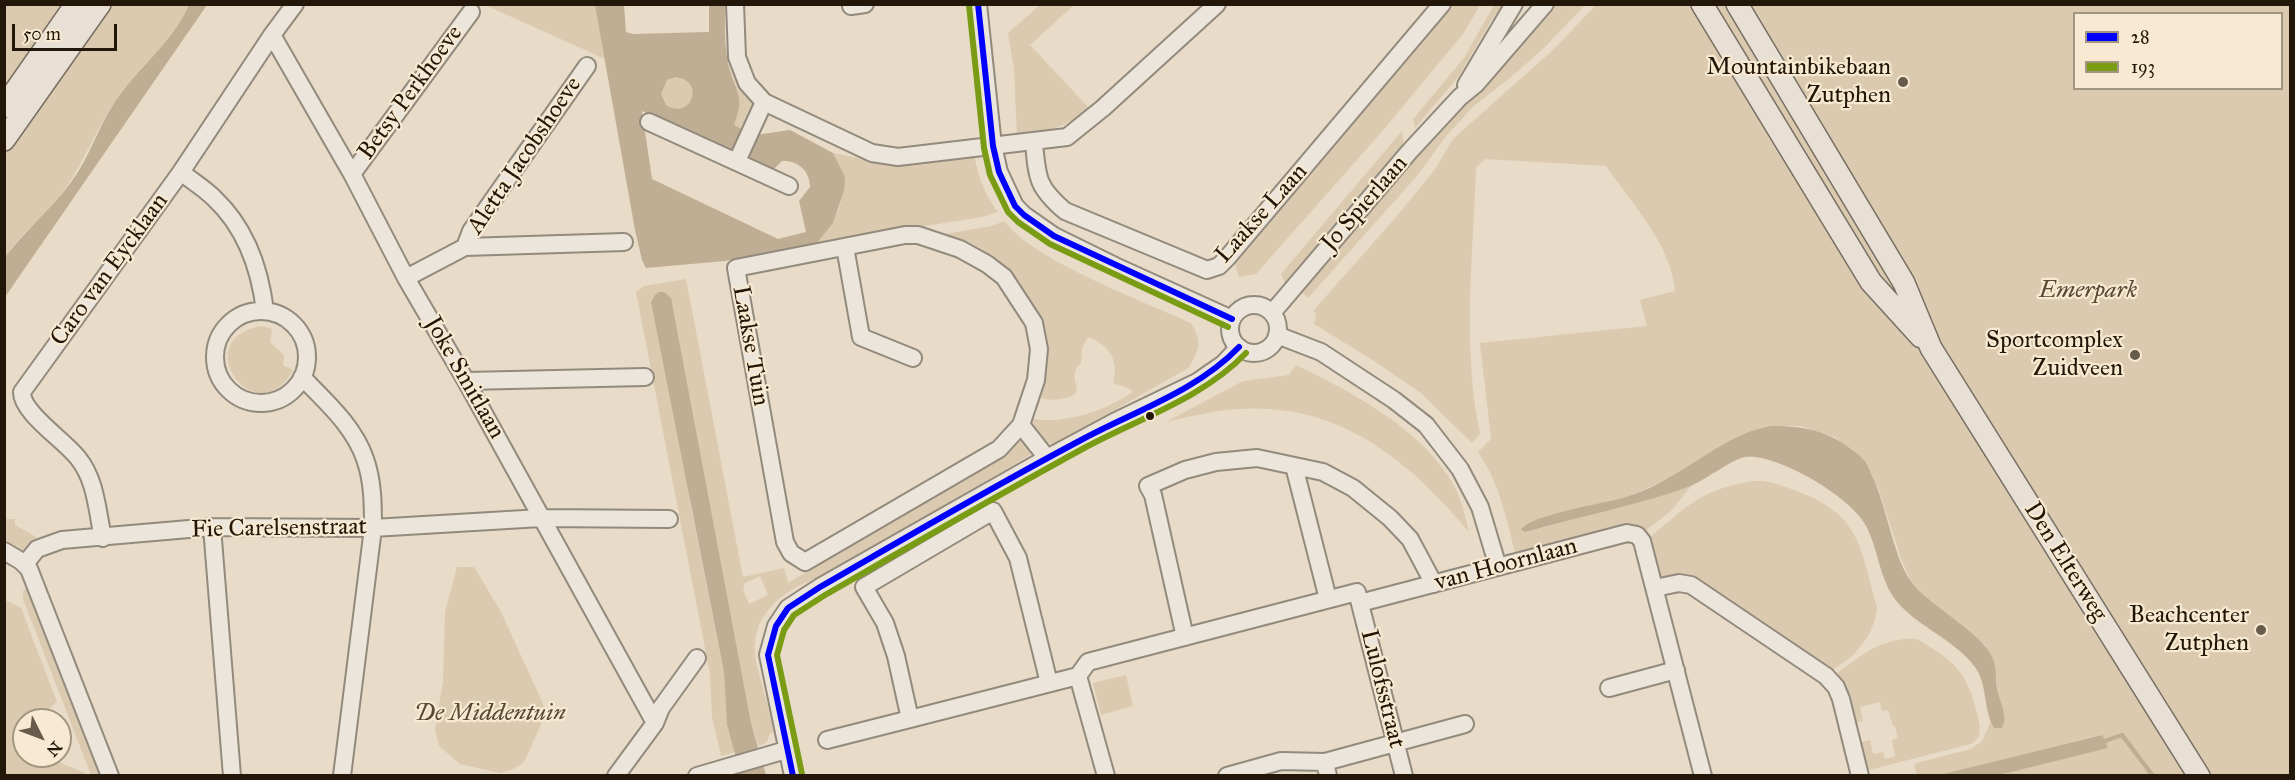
<!DOCTYPE html>
<html>
<head>
<meta charset="utf-8">
<style>
  body { margin:0 }
  #map { position:relative; width:2295px; height:780px; overflow:hidden; background:#e8dbc7; font-family:"IM FELL Great Primer",serif }
  canvas { display:block }
  .frame { position:absolute; inset:0; border:6px solid #221708; pointer-events:none }
  .legend { position:absolute; left:2073px; top:12px; width:210px; height:78px; box-sizing:border-box; background:#f8ead2; border:2px solid #a29681; margin:0; padding:8px 10px; list-style:none; font-size:18px; color:#221708 }
  .legend li { display:flex; align-items:center; gap:12px; height:30px }
  .legend b { width:30px; border:2px solid #a29681 }
  .north { position:absolute; left:12px; top:708px; width:60px; height:60px; box-sizing:border-box; background:#f8ead2; border:2px solid #a29681; border-radius:50%; rotate:132deg; font-size:16px; font-weight:700; line-height:24px; text-align:center; color:#221708 }
  .north::after { content:''; display:block; margin:auto; width:21px; height:27px; background:#675c4b; clip-path:polygon(50% 0,100% 100%,50% 72%,0 100%) }
  .scale { position:absolute; left:12px; top:24px; width:105px; height:27px; box-sizing:border-box; border:3px solid #221708; border-top:0; padding-left:8px; font-size:18px; line-height:21px; white-space:nowrap; color:#221708; -webkit-text-stroke:4px #f8ead2; paint-order:stroke }
</style>
</head>
<body>
<div id="map">
<canvas width="2295" height="780"></canvas>
<div class="frame"></div>
<ul class="legend">
<li><b style="height:8px;background:#00f"></b>28</li>
<li><b style="height:8px;background:#7a9c14"></b>193</li>
</ul>
<div class="north">N</div>
<div class="scale">50 m</div>
</div>
<script>
const ctx = document.querySelector('canvas').getContext('2d');
ctx.lineJoin = 'round';
function fill(path, color) {
  ctx.fillStyle = color;
  ctx.fill(path, 'evenodd');
}
function stroke(path, color, width, dash) {
  ctx.strokeStyle = color;
  ctx.lineWidth = width;
  ctx.lineCap = dash ? 'butt' : 'round';
  ctx.setLineDash(dash || []);
  ctx.stroke(path);
}
function write(font, color, halo, rows, align = 'center') {
  ctx.font = font + ' "IM FELL Great Primer",serif';
  ctx.lineWidth = 4.5;
  ctx.setLineDash([]);
  ctx.textBaseline = 'middle';
  ctx.strokeStyle = halo;
  ctx.fillStyle = color;
  for (const [text, x, y, turn = 0] of rows) {
    ctx.save();
    ctx.translate(x, y);
    ctx.rotate((+turn || 0) * Math.PI / 180);
    ctx.textAlign = isNaN(turn) ? turn : align;
    if (halo) ctx.strokeText(text, 0, 0);
    ctx.fillText(text, 0, 0);
    ctx.restore();
  }
}
const green = new Path2D(`
  M4,5H69L4,94Z
  M105,5H189C174,39 145,62 122,92C95,127 82,171 53,205C38,224 15,237 5,260V148Z
  M485,5H595L605,59Z
  M1040,5H1074L1030,45L1089,108C1070,126 1043,133 1017,136L1014,69L1008,33Z
  M1449,5H1480L1463,34L1385,128L1256,274L1239,277L1234,260Z
  M1494,5H1504L1492,19L1459,76L1415,128L1413,119L1464,58Z
  M1555,5H1585L1545,47L1517,72L1474,106L1447,135L1416,177L1308,298L1299,289L1439,130Z
  M1596,5H2290V775H1999L2101,749V735L1939,775H1917L1914,765L1916,763L1971,749L1982,741L1991,721L1994,728H2002L1994,661L1985,645L1959,623L1932,604L1911,582L1901,558L1878,487L1837,438L1801,426H1771L1664,481L1627,497L1555,514L1523,526L1526,532L1691,486L1671,511L1645,531L1631,524L1617,526L1515,552C1506,517 1499,482 1478,452L1491,439L1480,343L1647,326L1640,300L1675,291C1671,244 1632,204 1606,166L1486,159L1476,167C1473,255 1462,348 1480,434L1472,443L1421,393L1374,361L1314,324L1316,317L1314,310L1397,216L1436,168L1453,139L1554,49ZM2074,14H2282V88H2074Z
  M729,65L740,87L755,106L744,130L734,125C745,100 737,90 729,65Z
  M661 93a16 16 0 1 1 32 0a16 16 0 1 1-32 0Z
  M1402,131L1404,148L1285,283L1281,274Z
  M833,153L890,164H911L974,154C978,176 984,194 998,212L982,217L817,243C842,215 851,188 833,153Z
  M1004,221C1034,261 1143,301 1191,323C1202,341 1200,350 1188,368L1055,444C1043,444 1034,432 1031,422L1033,419C1066,424 1105,411 1133,392L1130,389L1113,383C1120,361 1109,345 1088,337L1082,348L1081,363C1062,380 1094,394 1061,399C1054,400 1048,400 1041,398C1064,329 1015,250 945,234L992,226Z
  M686,279L743,577L784,568L788,583L1004,455L1019,438L1027,442L1031,449L1030,455L824,575C784,589 745,616 757,665C762,688 770,709 774,732L770,733L767,742L759,746L751,723L669,295L690,503L724,672L727,725L735,752L721,756L712,717L710,674L636,292L644,286ZM760,576L768,595L749,604L743,590L745,583Z
  M261,326L272,329L270,342L284,355L283,365L293,370C258,436 185,340 261,326Z
  M1296,365C1351,392 1421,428 1453,484C1461,498 1465,516 1469,532C1410,461 1339,403 1242,409C1216,410 1191,416 1166,422L1243,381L1289,375Z
  M1754,481C1770,480 1784,486 1799,492C1862,516 1860,549 1877,607C1875,635 1853,661 1827,672L1687,579H1659L1647,540C1688,506 1698,490 1754,481Z
  M5,519H15V525L36,537L23,550L5,540Z
  M457,567H474L501,612L544,706L542,722L527,756L523,763L513,769L500,773L460,764L439,746L435,729L443,682L445,612Z
  M27,587H30L104,775H91L23,599V591Z
  M5,600L21,608L57,702L46,711L41,720H24V741L20,744L24,747V756H44L85,773L86,775H5Z
  M1917,639C1951,660 1966,668 1976,710C1978,719 1982,728 1978,738L1971,744L1865,771L1858,743L1870,740L1873,754L1883,752L1885,759L1895,756L1892,740L1898,738L1895,726H1893L1888,710L1882,711L1880,702L1860,707L1863,721L1853,724L1835,677C1839,670 1847,666 1853,661C1873,647 1892,637 1917,639Z
  M1126,675L1133,706L1101,715L1093,683Z`);
const water = new Path2D(`
  M189,5H207L5,297L4,260L6,256C29,226 58,204 78,172C94,146 103,116 122,92C145,62 174,39 189,5Z
  M595,5H624L626,32L633,34L709,32V5H725C725,24 724,43 728,62C733,90 747,94 734,125L744,130L733,154L642,111L652,179L778,239L806,232L799,201L810,187C810,171 798,160 782,161L773,170L744,159L756,135L790,130L833,153L845,177L844,191L833,223L817,243L725,261L646,268L642,260L635,230ZM676,77C706,81 691,121 666,105L661,94L667,80Z
  M659,292H664L671,298L751,723L766,775H741L727,725L724,672L651,302L655,295Z
  M1771,426C1809,426 1833,432 1862,458C1866,462 1869,468 1871,474C1887,504 1893,560 1913,584C1931,607 1988,636 1994,662C1997,672 1995,683 1998,693C2001,704 2008,718 2002,728H1994C1983,710 1988,685 1975,667C1955,640 1920,628 1898,603C1879,581 1879,549 1865,524C1849,496 1777,453 1745,457C1732,459 1703,482 1688,487C1636,506 1579,516 1526,532L1521,530C1528,515 1607,503 1626,497C1670,484 1703,452 1744,434C1753,430 1762,428 1771,426Z
  M2102,735L2108,748L1999,775H1939Z`);
const stream = new Path2D(`
  M2105,741L2122,735L2153,776`);
const minor = new Path2D(`
  M735,4L737,57L747,83L764,102L872,153L898,157L1067,137L1103,108L1217,4
  M978,4L993,146L999,172L1015,206L1024,215L1054,236L1115,266L1232,319
  M851,6L865,4
  M272,35L352,174L406,278L466,381L655,723
  M1466,85L1514,4
  M649,122L789,186
  M1034,142C1037,178 1037,187 1065,211L1207,270L1219,266L1227,258L1442,4
  M737,161L764,102
  M181,172C192,181 204,188 214,198C246,228 260,269 265,311
  M352,174L471,12
  M905,235H918L960,249L987,264L1004,277L1034,323L1039,349L1036,380L1021,425L999,449L805,562L791,553L785,542L736,268Z
  M465,247L471,231L587,66
  M845,247L861,337L913,358
  M406,278L465,247L624,242
  M1230 329a24 24 0 1 1 48 0a24 24 0 1 1-48 0Z
  M215 357a46 46 0 1 1 92 0a46 46 0 1 1-92 0Z
  M1272,313L1409,152L1460,97L1476,84L1545,4
  M1277,335L1321,352L1394,400L1426,425L1460,469L1480,507L1498,567
  M302,377C325,401 354,426 365,459C373,481 373,505 373,528L342,776
  M466,381L645,377
  M1021,425L1047,458
  M1294,466L1328,599
  M212,527L232,776
  M103,538C97,510 96,480 78,458C65,441 21,412 22,392L181,172L272,35L295,4
  M4,551L21,561L29,569L110,776
  M25,564L37,549L62,540L212,527L373,528L541,518L669,519
  M1655,588L1679,583L1691,585L1826,676L1836,687L1841,699L1860,776
  M1360,603L1627,533L1637,535L1642,541L1703,776
  M1185,637L1153,495L1148,486L1185,470L1216,462L1257,458L1323,472L1353,488L1390,518L1410,539L1434,584
  M1078,676L1106,776
  M1049,683L1018,558L993,511L864,587L885,623L896,656L910,719L1078,676L1088,662L1357,592L1404,776
  M1609,688L1676,670
  M827,740L910,719
  M1325,762L1465,724
  M616,776L655,723L661,708L697,658
  M697,776L786,750
  M793,776L768,655L776,626L788,608L820,587L1047,458L1114,422L1197,382L1223,364L1239,347
  M1227,776L1281,761L1325,762L1328,776`);
const major = new Path2D(`
  M1702,4L1871,282L1921,337
  M1737,4L1904,283L1931,348L2199,776
  M4,107L76,4
  M4,140L100,4`);
const bus1 = new Path2D(`
  M978,4L993,146L999,172L1015,206L1024,215L1054,236L1232,319
  M793,776L768,655L776,626L788,608L820,587C907,537 994,486 1083,439C1135,411 1197,391 1239,347`);
const bus2 = new Path2D(`
  M969,5L984,148L990,175L1008,212L1018,222L1050,244L1228,327
  M802,774L777,655L784,630L794,615L825,595C912,545 998,495 1086,447C1140,418 1203,398 1246,353`);
const markers = [
  [1903,82,6,"#675c4b"],
  [2135,355,6,"#675c4b"],
  [1150,416,5,"#221708"],
  [2261,630,6,"#675c4b"]
];
const poiNames = [
  ["Mountainbikebaan",1891,68],
  ["Zutphen",1891,96],
  ["Sportcomplex",2123,341],
  ["Zuidveen",2123,369],
  ["Beachcenter",2249,616],
  ["Zutphen",2249,644]
];
const streetNames = [
  ["Betsy Perkhoeve",411,93,-54],
  ["Aletta Jacobshoeve",525,156,-56],
  ["Jo Spierlaan",1365,204,-49],
  ["Laakse Laan",1262,214,-48],
  ["Caro van Eycklaan",110,270,-54],
  ["Laakse Tuin",750,346,80],
  ["Joke Smitlaan",464,378,60],
  ["Fie Carelsenstraat",279,529,-1],
  ["Den Elterweg",2065,562,58],
  ["van Hoornlaan",1506,565,-15],
  ["Lulofsstraat",1382,689,76]
];
const parkNames = [
  ["Emerpark",2088,291],
  ["De Middentuin",490,714]
];
fill(green, '#dbcaaf');
fill(water, '#bfae93');
stroke(stream, '#bfae93', 4.5);
stroke(minor, '#928a7c', 20);
stroke(major, '#776f62', 24);
stroke(minor, '#ebe5db', 16);
stroke(major, '#e8e0d5', 21);
stroke(bus1, '#00f', 6);
stroke(bus2, '#7a9c14', 6);
for (const [x, y, r, color] of markers) {
  const dot = new Path2D();
  dot.arc(x, y, r, 0, 2 * Math.PI);
  ctx.fillStyle = color;
  ctx.fill(dot);
  stroke(dot, '#f8ead2', 2);
}
write('24px', '#221708', '#f8ead2', poiNames, 'right');
write('24px', '#221708', '#f8ead2', streetNames);
write('italic 24px', '#574934', '#f8ead2', parkNames);
</script>
</body>
</html>
